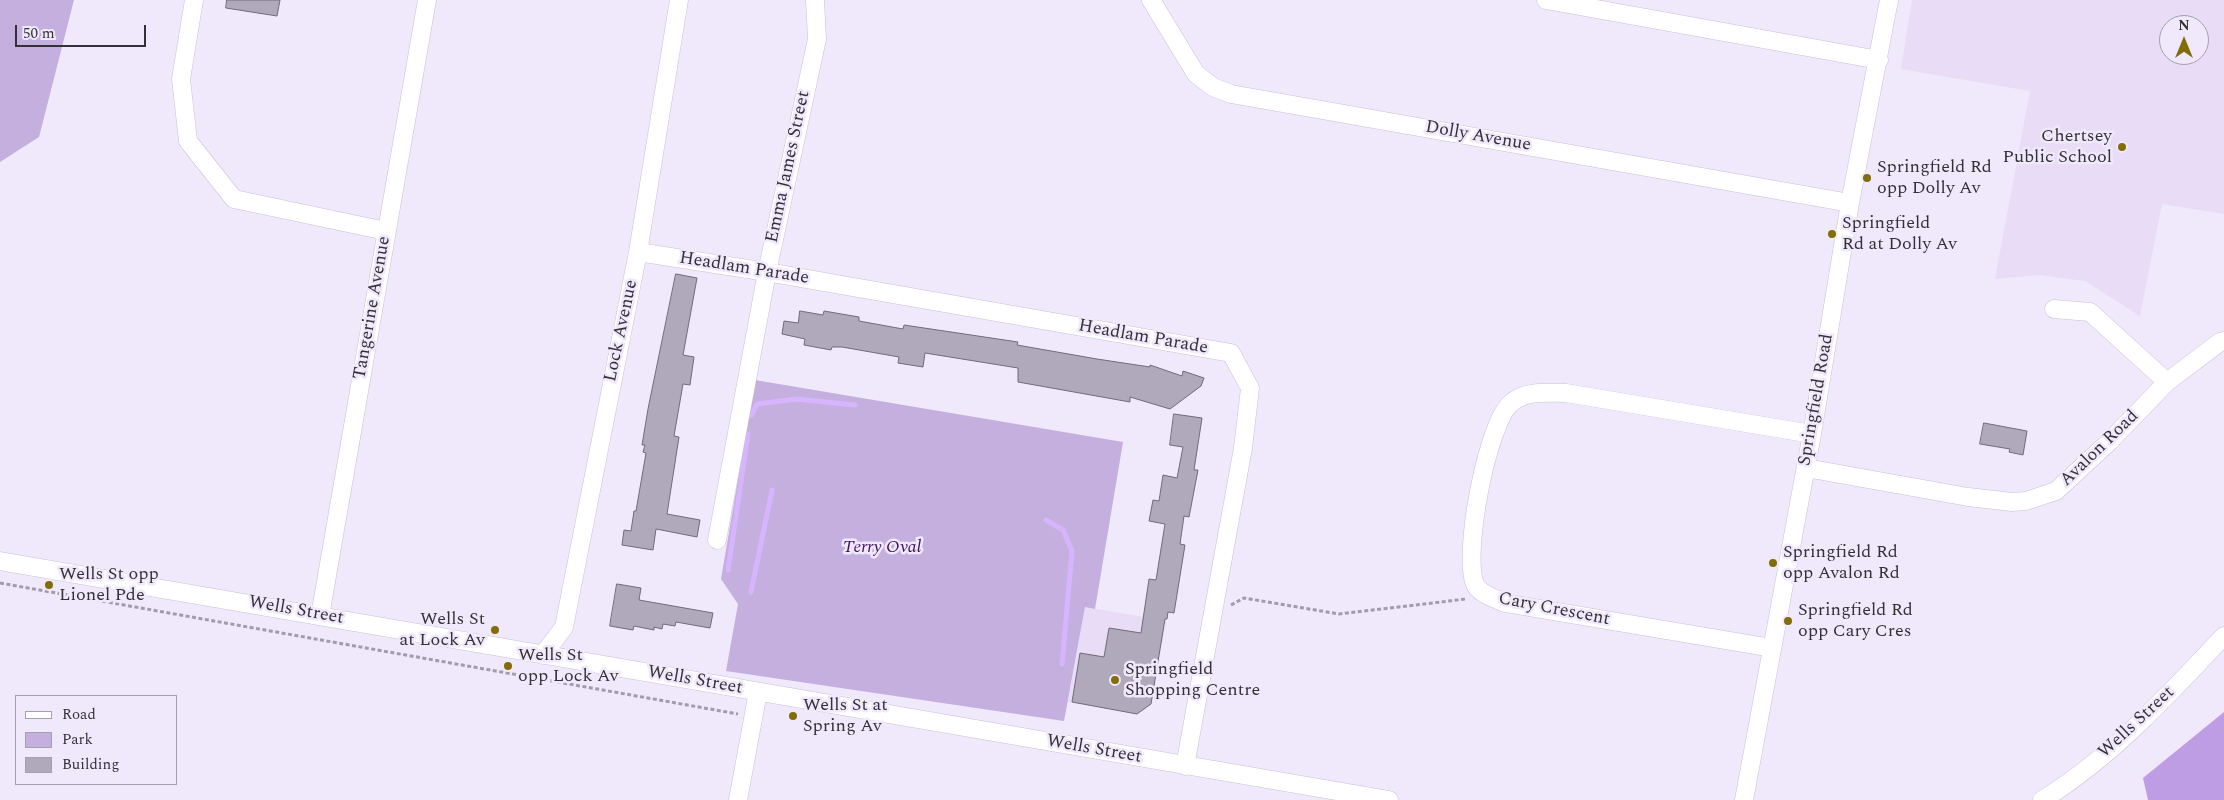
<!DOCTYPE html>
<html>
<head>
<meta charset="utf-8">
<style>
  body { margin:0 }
  #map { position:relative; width:2224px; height:800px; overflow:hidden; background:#f0e8fb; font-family:Spectral,serif }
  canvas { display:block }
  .legend { position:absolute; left:15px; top:695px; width:162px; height:90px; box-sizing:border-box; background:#f0e8fb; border:1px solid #a59ead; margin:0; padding:6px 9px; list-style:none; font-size:15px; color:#343038 }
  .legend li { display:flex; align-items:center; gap:10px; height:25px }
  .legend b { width:25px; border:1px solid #a59ead }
  .north { position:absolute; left:2159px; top:15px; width:50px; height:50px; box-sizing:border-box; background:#f0e8fb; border:1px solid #a59ead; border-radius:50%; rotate:0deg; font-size:14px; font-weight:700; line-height:20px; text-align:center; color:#343038 }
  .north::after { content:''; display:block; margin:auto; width:18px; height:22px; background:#826d09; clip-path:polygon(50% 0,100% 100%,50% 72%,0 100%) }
  .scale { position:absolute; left:15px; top:25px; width:131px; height:22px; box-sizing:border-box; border:2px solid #343038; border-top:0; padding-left:6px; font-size:15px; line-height:18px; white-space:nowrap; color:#343038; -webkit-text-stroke:4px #f0e8fb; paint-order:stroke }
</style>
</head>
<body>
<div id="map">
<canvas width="2224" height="800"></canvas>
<ul class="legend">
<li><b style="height:6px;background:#fff"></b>Road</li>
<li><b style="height:14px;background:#c4afde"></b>Park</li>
<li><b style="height:14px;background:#b0a8bb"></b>Building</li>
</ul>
<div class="north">N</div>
<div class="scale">50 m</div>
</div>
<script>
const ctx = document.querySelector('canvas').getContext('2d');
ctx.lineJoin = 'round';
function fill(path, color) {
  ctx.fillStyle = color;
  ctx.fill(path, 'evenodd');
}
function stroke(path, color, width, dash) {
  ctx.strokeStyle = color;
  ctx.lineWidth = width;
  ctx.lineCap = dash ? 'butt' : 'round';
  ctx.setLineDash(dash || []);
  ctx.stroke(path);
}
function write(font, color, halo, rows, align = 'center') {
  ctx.font = font + ' Spectral,serif';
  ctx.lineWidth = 5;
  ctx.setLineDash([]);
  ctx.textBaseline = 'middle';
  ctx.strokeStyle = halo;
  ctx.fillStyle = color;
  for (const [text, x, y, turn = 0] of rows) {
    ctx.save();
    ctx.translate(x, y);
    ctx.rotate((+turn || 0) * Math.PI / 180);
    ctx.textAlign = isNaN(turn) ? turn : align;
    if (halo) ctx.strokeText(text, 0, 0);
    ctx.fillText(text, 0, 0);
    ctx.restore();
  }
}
const built = new Path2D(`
  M1912,0H2224V214L2162,204L2140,316L2085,281L2040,275L1995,279L2030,91L1901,69ZM2169,25H2199V55H2169Z
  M1085,607L1166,621L1151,704L1137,714L1068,702Z`);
const green = new Path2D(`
  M0,0H74L39,137L0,162Z
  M755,380L1123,442L1095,609L1085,607L1064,721L726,671L738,604L721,579Z`);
const forest = new Path2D(`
  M2224,712V800H2148L2143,778Z`);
const stream = new Path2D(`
  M751,416L757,404L797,399L855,405
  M1046,520L1063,530L1072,551L1062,664
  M728,570L748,434
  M751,592L772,490`);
const building = new Path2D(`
  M227,0H280L277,16L226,8Z
  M676,274L697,278L683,355L694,357L690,385L683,384L674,436L679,437L667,514L700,520L697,537L656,529L653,550L622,545L624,530L631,531L634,511H636L646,453L643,452L645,445H642L648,409Z
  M800,311L823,315L824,311L859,317V321L903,329L904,325L1018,342L1017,345L1097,359L1150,367V365L1182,376L1183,371L1204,378L1201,386L1170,409L1130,397V402L1018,382V368L925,353L923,367L898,363L899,357L842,347H832L831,350L804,345L805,339L782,334L784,321L798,323Z
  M1174,414L1202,418L1194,470H1198L1189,517L1184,516L1180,544L1185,545L1174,613L1168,612L1167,619H1165L1151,704L1137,714L1072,702L1080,653L1104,657L1109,628L1141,633L1149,579L1156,580L1165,524L1149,521L1153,500L1159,501L1163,475L1177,478L1183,447L1170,445Z
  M1984,423L2027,431L2023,455L2009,452L2010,449L1980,444Z
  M617,584L641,588L639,600L713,613L710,628L676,622L675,626L663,624L662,629L654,627V630L634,626L633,630L610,626Z`);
const path = new Path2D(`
  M0,583L738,714
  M1231,605L1244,598L1339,614L1466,599`);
const minor = new Path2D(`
  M194,0L181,79L188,141L234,199L386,231
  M1151,0L1196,74L1213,87L1231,94L1850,203
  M1546,0L1879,60
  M638,252L767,272L1231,353L1250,388L1243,448L1185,766
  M2054,309L2090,312L2167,382
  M1806,468L1968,497L2012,502L2026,501L2056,491L2110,441L2167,382L2220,342L2224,341
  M717,540L767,272L817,39L815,0
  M0,561L1389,800
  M320,616L427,0
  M1772,648L1505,603C1496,599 1482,595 1476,586C1461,560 1487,423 1511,403C1526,390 1548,393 1566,393L1812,434
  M543,655L564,627L638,252L679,0
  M738,800L758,692
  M1744,800L1812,434L1850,203L1889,0
  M2042,800C2111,758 2168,695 2224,636`);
const markers = [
  [2122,147,5,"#826d09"],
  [1867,178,5,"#826d09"],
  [1832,234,5,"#826d09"],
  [1773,563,5,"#826d09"],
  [49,585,5,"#826d09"],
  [1788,621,5,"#826d09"],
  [495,630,5,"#826d09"],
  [508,666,5,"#826d09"],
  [1115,680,5,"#826d09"],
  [793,716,5,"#826d09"]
];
const streetNames = [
  ["Dolly Avenue",1478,137,10],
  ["Emma James Street",789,167,-78],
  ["Headlam Parade",744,269,9],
  ["Tangerine Avenue",373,308,-80],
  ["Lock Avenue",622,331,-78],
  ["Headlam Parade",1143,338,10],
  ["Springfield Road",1817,400,-80],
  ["Avalon Road",2100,449,-44],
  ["Cary Crescent",1554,610,11],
  ["Wells Street",296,611,10],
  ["Wells Street",695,681,10],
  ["Wells Street",2137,723,-43],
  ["Wells Street",1094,750,10]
];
const poiNames = [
  ["Chertsey",2112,137,"right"],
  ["Public School",2112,158,"right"],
  ["Springfield Rd",1877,168],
  ["opp Dolly Av",1877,189],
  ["Springfield",1842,224],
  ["Rd at Dolly Av",1842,245],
  ["Springfield Rd",1783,553],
  ["opp Avalon Rd",1783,574],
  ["Wells St opp",59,575],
  ["Lionel Pde",59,596],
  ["Springfield Rd",1798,611],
  ["opp Cary Cres",1798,632],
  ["Wells St",485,620,"right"],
  ["at Lock Av",485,641,"right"],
  ["Wells St",518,656],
  ["opp Lock Av",518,677],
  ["Springfield",1125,670],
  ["Shopping Centre",1125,691],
  ["Wells St at",803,706],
  ["Spring Av",803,727]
];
const parkNames = [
  ["Terry Oval",882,548]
];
fill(built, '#e8dcf6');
fill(green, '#c4afde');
fill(forest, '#bf9de5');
stroke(stream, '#d7b5fe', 5);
fill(building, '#b0a8bb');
stroke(building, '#716a7b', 1);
stroke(minor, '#c8c0d3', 19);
stroke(path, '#a29caa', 3, [4, 2.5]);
stroke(minor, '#fff', 18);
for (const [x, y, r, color] of markers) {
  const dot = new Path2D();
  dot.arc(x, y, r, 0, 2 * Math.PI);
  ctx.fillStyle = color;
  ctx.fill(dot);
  stroke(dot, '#f0e8fb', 2);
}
write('18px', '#343038', '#f0e8fb', streetNames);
write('18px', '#343038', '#f0e8fb', poiNames, 'left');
write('italic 18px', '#400f63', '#f0e8fb', parkNames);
</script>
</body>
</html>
